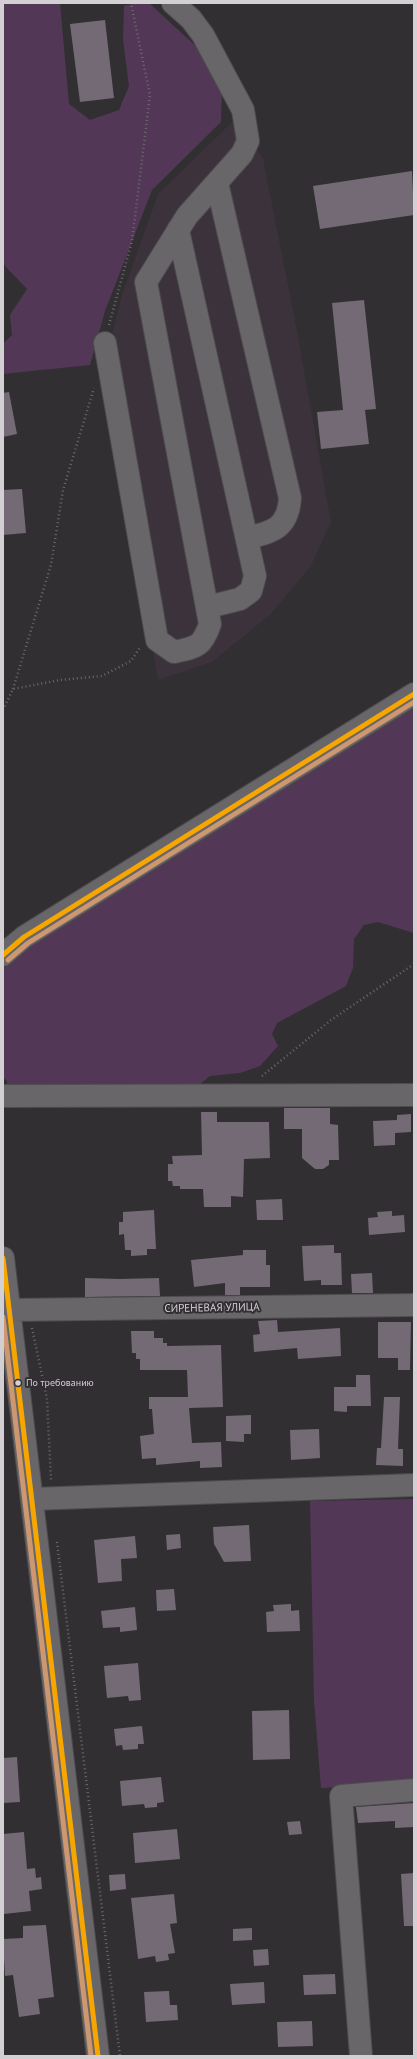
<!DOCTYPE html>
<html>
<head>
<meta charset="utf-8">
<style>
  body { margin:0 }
  #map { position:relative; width:417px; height:2059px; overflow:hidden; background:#312f32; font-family:"PT Sans",sans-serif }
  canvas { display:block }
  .frame { position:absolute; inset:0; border:4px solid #d3d0d4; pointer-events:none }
</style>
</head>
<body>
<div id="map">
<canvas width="417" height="2059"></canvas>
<div class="frame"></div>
</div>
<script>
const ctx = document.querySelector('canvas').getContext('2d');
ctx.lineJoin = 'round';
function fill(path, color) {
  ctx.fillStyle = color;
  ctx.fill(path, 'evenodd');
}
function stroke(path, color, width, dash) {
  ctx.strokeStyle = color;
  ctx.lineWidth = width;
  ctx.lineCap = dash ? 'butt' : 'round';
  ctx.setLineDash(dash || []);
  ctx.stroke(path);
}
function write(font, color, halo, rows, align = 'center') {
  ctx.font = font + ' "PT Sans",sans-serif';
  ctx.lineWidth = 4;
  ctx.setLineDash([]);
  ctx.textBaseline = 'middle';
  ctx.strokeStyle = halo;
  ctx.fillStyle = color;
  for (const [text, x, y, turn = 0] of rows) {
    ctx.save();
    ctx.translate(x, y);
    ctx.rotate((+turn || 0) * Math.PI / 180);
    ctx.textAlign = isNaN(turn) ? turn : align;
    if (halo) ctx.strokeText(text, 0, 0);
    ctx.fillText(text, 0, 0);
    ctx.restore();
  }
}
const built = new Path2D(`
  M232,122L263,158L297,331L331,522L311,566L271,614L212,662L158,680L104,367L122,295L158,194Z`);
const green = new Path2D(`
  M3,3H60L69,104L90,120L119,110L129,86L123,39L124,6L135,3H149L201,51L222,85L221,122L152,190L105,311L90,365L3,374V344L12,335L10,315L27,289L5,266L3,260Z
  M414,705V933L378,922L364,925L354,939L353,968L346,986L277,1023L272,1034L278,1046L260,1066L240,1073L210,1076L194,1089L7,1088V1081L3,1077V969L11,960L41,936Z
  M414,1499V1783L321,1788L314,1700L310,1501Z`);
const building = new Path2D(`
  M105,20L114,98L80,102L70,24Z
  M412,171L414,215L320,229L313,186Z
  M364,300L376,409L365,410L369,444L321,449L317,412L343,410L332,303Z
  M9,392L17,434L3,437V393Z
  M22,489L26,533L3,535V490Z
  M284,1108H330V1124L338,1125L339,1160H329V1165L323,1169H315L302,1158V1129H284Z
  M201,1112H217V1122H269L270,1158L244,1159L243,1197L231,1196V1207H204L203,1189H180V1186H173L172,1181H168V1164H173L172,1156L202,1155Z
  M411,1114V1132L395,1133V1145L374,1146L373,1121L397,1120V1115Z
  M282,1199L283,1220H257L256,1200Z
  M154,1210L156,1249H147V1255L131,1256V1250H125L124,1234L119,1235V1222H123V1212Z
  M392,1211V1216L404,1215L405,1232L369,1235L368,1218L378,1217L377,1212Z
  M334,1245V1253H341L342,1285H321V1280L304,1281L302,1246Z
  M243,1250H266V1265H270V1287H240V1295H225V1283L194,1287L191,1260L243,1255Z
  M372,1273L373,1293H352L351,1274Z
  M85,1278L120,1279L159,1278L160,1296L85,1297Z
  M277,1320L278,1332L340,1328L341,1356L298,1359L297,1348L254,1352L253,1335L260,1334L258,1321Z
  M378,1322H411L410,1370H398V1358H378Z
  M131,1331H154V1338H163V1343H167V1346L221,1345L223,1407L189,1408L192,1443L221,1442L222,1467L200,1468V1461L156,1465V1458L142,1459L140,1436L154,1434L152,1409H149V1397H188L187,1370H140V1359H136V1353H132Z
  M356,1375H370L371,1406H347V1412L334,1411V1387H356Z
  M384,1397H400L398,1449H403V1466L376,1465L377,1448H381Z
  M251,1415V1434H244V1442L226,1441V1416Z
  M319,1429L320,1458L291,1460L290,1430Z
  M249,1525L251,1561L224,1562L214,1544L213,1527Z
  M180,1534L181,1548L167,1550L166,1535Z
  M135,1536L137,1558L121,1559L122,1581L98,1583L94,1540Z
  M174,1589L176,1610L157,1611L156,1590Z
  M291,1604V1611L299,1610L300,1631L267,1632L266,1612L274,1611L273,1605Z
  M135,1607L137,1630L120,1632V1627L103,1628L101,1611Z
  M138,1663L141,1700L129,1701L128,1696L107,1698L104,1666Z
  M289,1710L290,1759L253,1760L252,1711Z
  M142,1726L144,1744H138V1749L123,1750L122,1745L116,1746L114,1729Z
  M17,1757L20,1802L3,1803V1758Z
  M161,1777L164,1802L157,1803V1807L145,1808L144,1804L122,1806L120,1781Z
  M414,1803V1827L395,1828V1821L358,1823L356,1807Z
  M300,1821L302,1834L289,1835L287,1822Z
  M177,1829L180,1859L135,1863L133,1833Z
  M24,1832L27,1869L35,1868L36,1878L41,1877L42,1889L29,1891L31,1911L4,1914L3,1834Z
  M414,1873V1926H404L401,1874Z
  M125,1874L126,1889L110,1891L109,1875Z
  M174,1894L177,1923L170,1924L175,1953L168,1954L169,1960L156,1962L155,1956L138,1959L131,1898Z
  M46,1925L54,1997L38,1999L40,2014L19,2017L13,1975L5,1976L3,1939L23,1938V1926Z
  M252,1928V1940L233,1941V1929Z
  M268,1949L269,1965L254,1966L253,1950Z
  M335,1974L336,1994L304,1995L303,1975Z
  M264,1982L265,2003L232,2005L230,1984Z
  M169,1991L170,2005H177L178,2020L146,2022L144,1992Z
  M312,2021L313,2046L278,2047L277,2022Z`);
const path = new Path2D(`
  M109,325L132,241L150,95L131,3
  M13,689L51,565L63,490L94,388
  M3,710L13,689L60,680L102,676L131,661L141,646
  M262,1076L331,1020L414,964
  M32,1328L47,1399L51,1480
  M57,1542L120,2056`);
const minor = new Path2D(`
  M217,183L290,498C288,528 273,532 247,538
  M178,230L255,576L251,591L240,599L208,607
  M105,343L157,640L174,652C197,647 202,647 210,624L146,282L187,216L242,154L248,141L243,110L203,35L191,19L173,3
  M3,955L24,937L414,694
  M3,1096L414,1095
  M3,1258L98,2056
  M10,1310L414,1305
  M33,1499L414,1485
  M361,2056L341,1796L414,1790`);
const bus1 = new Path2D(`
  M3,955L24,937L414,694
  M3,1258L98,2056`);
const bus2 = new Path2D(`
  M8,960L28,943L414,702
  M3,1317L91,2056`);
const markers = [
  [18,1383,3.5,"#d3d0d4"]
];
const busNames = [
  ["По требованию",26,1383]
];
const streetNames = [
  ["СИРЕНЕВАЯ УЛИЦА",212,1308,-1]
];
fill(built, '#3b323c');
fill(green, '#523856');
fill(building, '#736a75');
stroke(minor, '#4e4c4e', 24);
stroke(path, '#6b6a6b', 2.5, [1, 3]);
stroke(minor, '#686668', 22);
stroke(bus1, '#f7a600', 5);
stroke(bus2, '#cd976f', 5);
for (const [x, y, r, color] of markers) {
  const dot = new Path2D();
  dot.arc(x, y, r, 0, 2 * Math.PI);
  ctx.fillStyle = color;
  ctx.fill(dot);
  stroke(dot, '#322e33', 1.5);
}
write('10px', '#d3d0d4', '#322e33', busNames, 'left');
write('11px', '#d3d0d4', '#322e33', streetNames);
</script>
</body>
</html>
